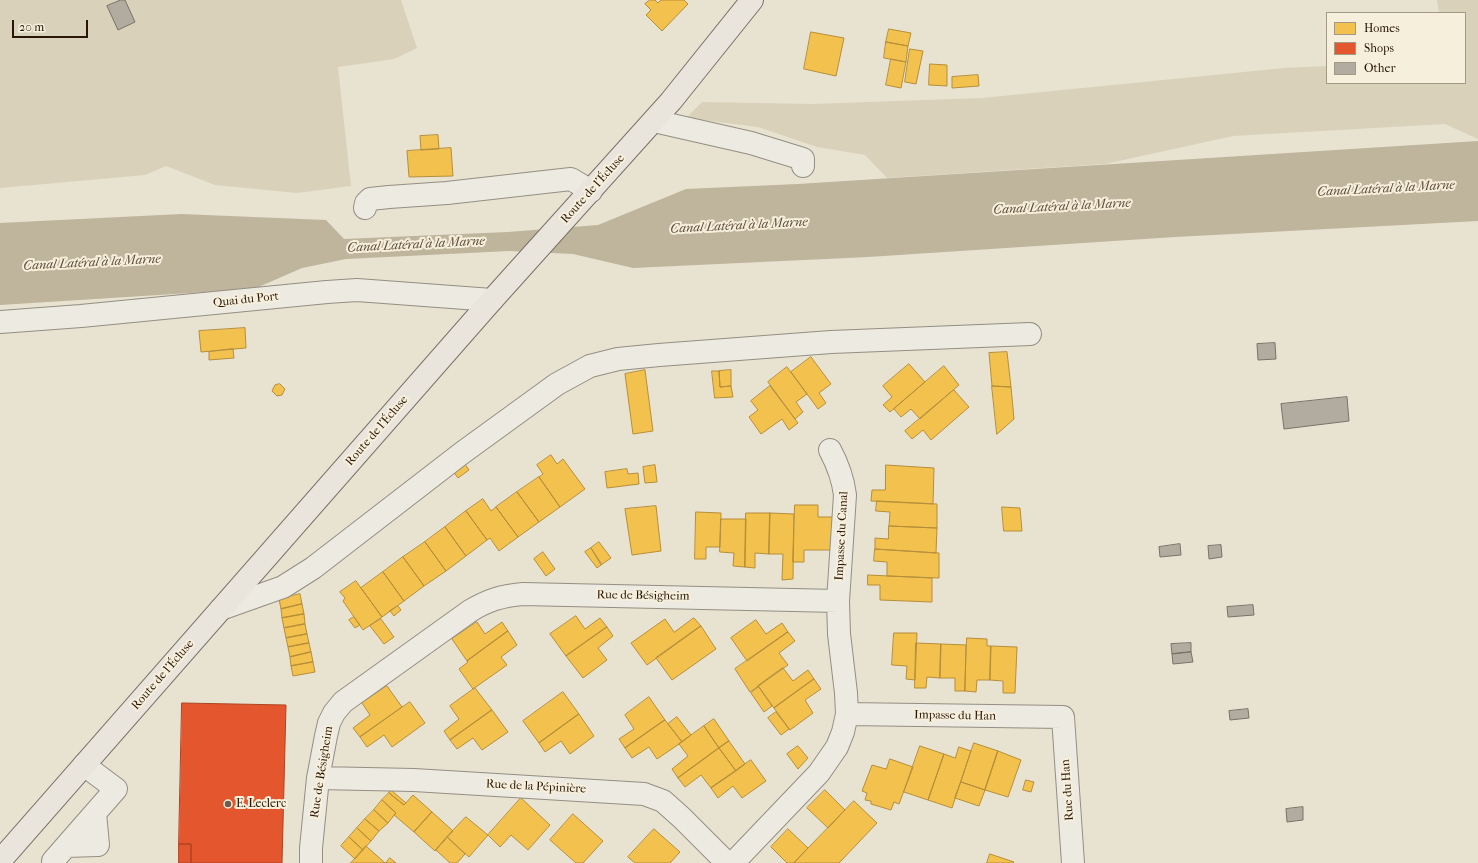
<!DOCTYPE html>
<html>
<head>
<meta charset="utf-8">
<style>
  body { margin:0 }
  #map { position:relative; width:1478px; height:863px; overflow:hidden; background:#e8e2d1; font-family:"IM FELL French Canon",serif }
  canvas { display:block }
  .legend { position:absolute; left:1326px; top:12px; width:140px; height:72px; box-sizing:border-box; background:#f6efdb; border:1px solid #a49886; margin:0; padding:5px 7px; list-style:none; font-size:12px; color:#291607 }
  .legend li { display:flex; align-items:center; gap:8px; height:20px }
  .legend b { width:20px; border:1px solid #a49886 }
  .scale { position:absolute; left:12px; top:20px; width:76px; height:18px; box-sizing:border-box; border:2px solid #291607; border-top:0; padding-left:5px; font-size:12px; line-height:14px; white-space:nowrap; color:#291607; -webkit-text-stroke:3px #f6efdb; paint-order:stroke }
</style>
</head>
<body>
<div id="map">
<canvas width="1478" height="863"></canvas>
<ul class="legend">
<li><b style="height:11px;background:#f2c14e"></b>Homes</li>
<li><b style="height:11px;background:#e4572e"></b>Shops</li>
<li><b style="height:11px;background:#b2aca0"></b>Other</li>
</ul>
<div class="scale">20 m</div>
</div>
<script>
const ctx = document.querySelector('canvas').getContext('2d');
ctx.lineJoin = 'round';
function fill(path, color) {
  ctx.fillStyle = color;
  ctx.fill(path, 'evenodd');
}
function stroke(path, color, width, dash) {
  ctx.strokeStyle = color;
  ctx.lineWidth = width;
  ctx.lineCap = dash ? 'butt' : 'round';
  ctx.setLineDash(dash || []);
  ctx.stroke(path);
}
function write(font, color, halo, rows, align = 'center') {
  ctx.font = font + ' "IM FELL French Canon",serif';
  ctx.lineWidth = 4;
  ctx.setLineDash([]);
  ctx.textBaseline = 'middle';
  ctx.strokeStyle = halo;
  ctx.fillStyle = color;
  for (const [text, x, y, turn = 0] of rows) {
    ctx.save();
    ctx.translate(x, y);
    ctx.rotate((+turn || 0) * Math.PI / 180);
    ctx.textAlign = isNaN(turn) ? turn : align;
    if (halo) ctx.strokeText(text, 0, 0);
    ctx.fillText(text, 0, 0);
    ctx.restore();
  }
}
const green = new Path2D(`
  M0,0H401L417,48L394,59L338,67L351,186L297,193L215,185L166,166L145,175L0,188Z
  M1437,0H1478V139L1445,124L1233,136L1105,164L887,178L865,155L817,147L758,127L686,118L702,102L812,104L982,98L1284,68L1327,66V83H1465V13H1439Z`);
const water = new Path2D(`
  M1478,141V221L1175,237L868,257L633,268L573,254L509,251L346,259L302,268L254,289L0,305V223L181,214L326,220L344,239L508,232L598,225L686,189L798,184Z`);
const homes = new Path2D(`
  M650,0H655L658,3L661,0H684L688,4L662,31L646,15L651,10L645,4Z
  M889,29L911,33L908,46L886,42Z
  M811,32L844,38L836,76L804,69Z
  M886,42L908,46L906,62L884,58Z
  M910,49L923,51L916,84L905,82Z
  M891,59L906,62L901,88L886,85Z
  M930,64L947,65V86L929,85Z
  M978,75L979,86L952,88V77Z
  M438,135L439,149L421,150L420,136Z
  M451,148L453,176L409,177L407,151Z
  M245,328L246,348L201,352L199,331Z
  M233,349L234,358L209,360V352Z
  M1007,352L1011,387L992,386L989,353Z
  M811,357L831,384L819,393L826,403L818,409L791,372Z
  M909,364L925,382L890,412L883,405L892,397L883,386Z
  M944,366L959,385L920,419L911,409L901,417L894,409Z
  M787,367L807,394L796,402L803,412L795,419L768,382Z
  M645,370L653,431L633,434L625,374Z
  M731,370V386L720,387L719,371Z
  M712,371H719L720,387L731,386L733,397L715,398Z
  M280,384L285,389L282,395L277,396L272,391L275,385Z
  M770,386L798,423L789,430L782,419L761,434L749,417L758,410L751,401Z
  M992,386L1011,387L1014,419L997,434Z
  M954,390L969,407L931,440L923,430L912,439L905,431Z
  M551,455L557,464L563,459L585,489L560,507L539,477L543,474L537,465Z
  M462,460L469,470L458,478L451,468Z
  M655,465L657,482L645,483L643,467Z
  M886,465L934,468L933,504L871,501L872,490H885Z
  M627,469L628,474L638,473L639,484L607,488L605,472Z
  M539,477L560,507L539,522L517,492Z
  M517,492L539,522L518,537L496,507Z
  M483,499L491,511L496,507L518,537L499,551L490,538L487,540L466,511Z
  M877,501L937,504V528L889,526L890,512L876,511Z
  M795,505H818V517H833L832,543L830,550H804V562H793Z
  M656,506L661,551L632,555L625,509Z
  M1002,507L1020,508L1022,531H1004Z
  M466,511L487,540L466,556L445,527Z
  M696,512L721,513L720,547H706V559H695Z
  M746,513H770L769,554L755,553V568L745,567Z
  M770,513L794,514L793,579L782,580L783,554H769Z
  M721,519H746L745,567L733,566L734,553L720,552Z
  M889,526L937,528L936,553L875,549V538L888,539Z
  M445,527L466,556L446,571L425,542Z
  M425,542L446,571L424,586L403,557Z
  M599,542L611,558L601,565L591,548Z
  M591,548L601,563V565L597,568L585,552Z
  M875,549L939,553V578L887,576V562L874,561Z
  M543,552L555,569L546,576L534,559Z
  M403,557L424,586L404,601L383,572Z
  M383,572L404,601L382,617L361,588Z
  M868,575L932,578V602L880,600V585H868Z
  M356,581L382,617L363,630L343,601L345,598L340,592Z
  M300,594L302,604L281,609L279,599Z
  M302,604L304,614L282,618L281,609Z
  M398,606L401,610L394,616L390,611Z
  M304,614L305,624L284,628L282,618Z
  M576,616L585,629L600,618L607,627L566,656L550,634Z
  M354,617L360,625L355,628L349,620Z
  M694,618L701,626L647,665L631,643L665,619L674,632Z
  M381,619L394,637L384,644L370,626Z
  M756,620L766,634L782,623L788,632L747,661L731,638Z
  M477,622L485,634L502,622L508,631L467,661L452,639Z
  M305,624L307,634L286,638L284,628Z
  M701,626L716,649L672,680L656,658Z
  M607,627L613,636L598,648L607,660L583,678L566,656Z
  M508,631L517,645L501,657L507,665L473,689L459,669L468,662L467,661Z
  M788,632L795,641L779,653L788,665L750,692L735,669Z
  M894,633H917L915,680L906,679L907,666L892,665Z
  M307,634L309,643L288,647L286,638Z
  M967,638L987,639V646H991L990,680H977L976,692L965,691Z
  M309,643L311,652L290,657L288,647Z
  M916,643L941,644L940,678L927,677L926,688H915Z
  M941,644L966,645L965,691H955V678H940Z
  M991,646L1017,647L1015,693H1003V681L990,680Z
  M311,652L313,662L291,666L290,657Z
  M313,662L315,672L293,676L291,666Z
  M783,668L793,681L808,670L814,679L774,708L758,686Z
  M814,679L821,689L805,700L813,713L790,730L774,708Z
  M387,686L402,707L360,737L353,728L370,715L362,703Z
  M759,687L772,706L764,712L751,693Z
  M475,688L492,710L450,740L444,731L459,719L450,706Z
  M563,692L579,714L539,743L523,721Z
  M649,697L665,720L625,748L619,739L634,729L625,715Z
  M410,702L425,723L392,747L384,735L367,747L360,737Z
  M492,710L508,732L482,750L473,738L457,749L450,740Z
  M776,712L789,729L781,735L768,718Z
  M579,714L594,736L570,754L561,741L545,752L539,743Z
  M677,717L691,735L682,742L668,724Z
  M714,719L729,741L719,748L704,726Z
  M665,720L682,742L657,759L649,747L632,758L625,748Z
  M704,726L719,748L678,778L672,769L688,756L679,744Z
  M729,741L745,764L736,771L719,748Z
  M974,743L998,751L985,790L961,782Z
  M798,746L808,758L798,769L787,754Z
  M920,746L944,754L928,800L904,792Z
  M959,747L971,751L952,808L928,800L944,754L955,758Z
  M719,748L736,771L711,788L701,775L685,787L678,778Z
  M998,751L1021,760L1008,797L985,790Z
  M890,759L913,767L899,804L894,802L891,810L871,804V801L865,800L867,793L862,791L872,765L886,769Z
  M751,760L766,781L742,798L733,786L718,798L711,788Z
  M1026,780L1034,782L1031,792L1023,790Z
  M961,782L985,790L979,806L955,798Z
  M391,790L406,803L404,805L389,793Z
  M825,790L845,810L828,828L807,808Z
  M389,793L404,805L413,795L432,812L414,832L394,815L396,813L382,800Z
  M521,798L550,825L528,850L511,835L500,847L488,835Z
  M382,800L396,813L388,823L374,810Z
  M854,801L877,823L839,863H794Z
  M374,810L388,823L379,831L365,819Z
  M432,812L453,831L435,851L414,832Z
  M573,814L603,841L583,863H576L550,840Z
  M466,817L488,835L469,857L447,837Z
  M365,819L379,831L371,841L357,828Z
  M357,828L371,841L363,850L349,837Z
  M654,829L680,852L670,863H635L628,857Z
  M788,829L808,848L794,863H787L771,847Z
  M349,837L363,850L355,859L341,846Z
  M447,837L465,854L457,863H450L436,850Z
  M366,846L385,863H351Z
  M990,854L1014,862L1013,863H987Z
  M390,858L396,863H386Z`);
const shops = new Path2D(`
  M182,703L286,705L282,863H191V844H179Z
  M179,844H191V863H179Z`);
const building = new Path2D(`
  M121,0H125L135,22L118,30L107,6Z
  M1275,343L1276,359L1258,360L1257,344Z
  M1347,397L1349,421L1284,429L1281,404Z
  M1180,544L1181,555L1160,557L1159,547Z
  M1221,545L1222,557L1209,559L1208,546Z
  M1253,605L1254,615L1228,617L1227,607Z
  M1191,643V652L1172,654L1171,644Z
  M1191,652L1193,662L1173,664L1172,654Z
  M1248,709L1249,718L1230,720L1229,711Z
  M1303,807V820L1287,822L1286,809Z`);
const minor = new Path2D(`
  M654,121L751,143L803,159V166
  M365,208L366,203L370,199L389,197L447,193L571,179L591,191
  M0,322L81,316L327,292L357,290L492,300
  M830,450C838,465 843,478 845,495L838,601
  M221,609L283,587L313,568L462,453L557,384L590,366L618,359L659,355L831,342L1030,334
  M847,714L1063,717L1073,863
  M318,778L414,780L644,794L663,801L682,818L727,863
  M66,846L98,845L95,813
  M53,861L116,789L84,765
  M311,863V848L318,778L326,736L329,723L334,713L343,702L470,611C488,600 501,596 523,594L838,601L839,634L846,693L847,714L843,732L837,747L819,773L733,863`);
const major = new Path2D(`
  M0,861L492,300L671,101L752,0`);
const markers = [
  [228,804,4,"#6c5d4e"]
];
const streetNames = [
  ["Route de l'Écluse",593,189,-48],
  ["Quai du Port",246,300,-6],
  ["Route de l'Écluse",377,431,-49],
  ["Impasse du Canal",842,536,-87],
  ["Rue de Bésigheim",643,596,1],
  ["Route de l'Écluse",163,675,-49],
  ["Impasse du Han",955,716,1],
  ["Rue de Bésigheim",322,772,-81],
  ["Rue de la Pépinière",536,787,3],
  ["Rue du Han",1068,790,-94]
];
const poiNames = [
  ["E. Leclerc",236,804]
];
const waterNames = [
  ["Canal Latéral à la Marne",1386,189,-3],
  ["Canal Latéral à la Marne",1062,207,-3],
  ["Canal Latéral à la Marne",739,226,-3],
  ["Canal Latéral à la Marne",416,245,-3],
  ["Canal Latéral à la Marne",92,263,-3]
];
fill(green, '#dad1ba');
fill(water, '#bfb49c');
fill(homes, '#f2c14e');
stroke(homes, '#b68e39', 1);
fill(shops, '#e4572e');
stroke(shops, '#ac4422', 1);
fill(building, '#b2aca0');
stroke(building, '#797268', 1);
stroke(minor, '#948e83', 24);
stroke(major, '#797268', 24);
stroke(minor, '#eceae1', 22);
stroke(major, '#e9e5dc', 22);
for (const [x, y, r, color] of markers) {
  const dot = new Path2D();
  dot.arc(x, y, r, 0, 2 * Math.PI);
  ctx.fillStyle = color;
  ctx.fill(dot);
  stroke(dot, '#f6efdb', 1.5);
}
write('12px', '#291607', '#f6efdb', streetNames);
write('12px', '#291607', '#f6efdb', poiNames, 'left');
write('italic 13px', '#5e4d3a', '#f6efdb', waterNames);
</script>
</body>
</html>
